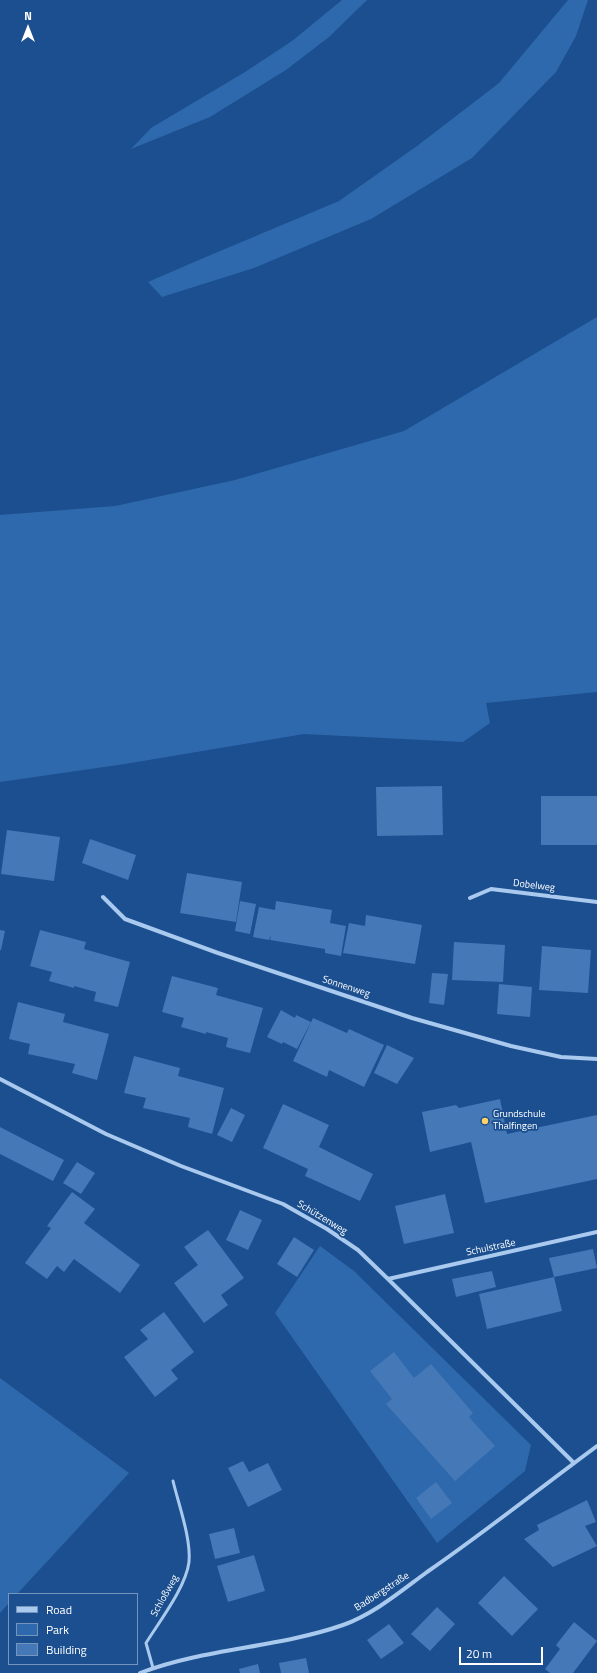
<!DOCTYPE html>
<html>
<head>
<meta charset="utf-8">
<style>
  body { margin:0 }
  #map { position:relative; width:597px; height:1673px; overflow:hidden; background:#1b4f8f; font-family:"Titillium Web",sans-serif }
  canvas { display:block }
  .legend { position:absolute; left:8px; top:1593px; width:130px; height:72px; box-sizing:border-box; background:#1b4f8f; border:1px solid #7695bc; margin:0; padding:5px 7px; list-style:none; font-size:12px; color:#fff }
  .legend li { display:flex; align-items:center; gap:8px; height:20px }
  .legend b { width:20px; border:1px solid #7695bc }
  .north { position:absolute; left:8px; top:8px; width:40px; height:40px; -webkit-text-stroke:3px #1b4f8f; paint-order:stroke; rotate:0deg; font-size:11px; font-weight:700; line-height:16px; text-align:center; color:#fff }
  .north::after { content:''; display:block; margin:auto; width:14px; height:18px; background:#fff; clip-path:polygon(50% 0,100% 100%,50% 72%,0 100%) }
  .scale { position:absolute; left:459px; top:1647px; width:84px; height:18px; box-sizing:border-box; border:2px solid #fff; border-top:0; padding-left:5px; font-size:12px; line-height:14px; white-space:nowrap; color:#fff; -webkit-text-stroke:3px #1b4f8f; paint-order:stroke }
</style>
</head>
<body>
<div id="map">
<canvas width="597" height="1673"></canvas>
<ul class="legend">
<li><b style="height:5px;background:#a9c9ee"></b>Road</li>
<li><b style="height:11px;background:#2e69ad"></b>Park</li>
<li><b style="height:11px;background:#4478b7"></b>Building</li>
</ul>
<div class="north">N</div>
<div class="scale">20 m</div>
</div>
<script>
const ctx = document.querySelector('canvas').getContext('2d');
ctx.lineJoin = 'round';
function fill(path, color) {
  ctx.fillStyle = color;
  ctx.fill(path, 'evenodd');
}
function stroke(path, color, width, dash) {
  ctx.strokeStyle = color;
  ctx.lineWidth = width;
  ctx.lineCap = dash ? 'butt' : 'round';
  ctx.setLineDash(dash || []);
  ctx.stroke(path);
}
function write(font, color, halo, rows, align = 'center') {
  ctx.font = font + ' "Titillium Web",sans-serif';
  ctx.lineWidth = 3.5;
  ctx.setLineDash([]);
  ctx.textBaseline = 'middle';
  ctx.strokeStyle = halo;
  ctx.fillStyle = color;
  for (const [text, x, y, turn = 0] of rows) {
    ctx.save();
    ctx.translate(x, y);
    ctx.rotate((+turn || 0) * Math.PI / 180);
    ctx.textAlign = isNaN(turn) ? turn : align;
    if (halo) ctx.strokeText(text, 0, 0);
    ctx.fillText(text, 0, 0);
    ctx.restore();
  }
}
const green = new Path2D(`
  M342,0H367L329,37L286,70L210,117L131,149L151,128L245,72L292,41Z
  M568,0H588L576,36L556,72L472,158L371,219L254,268L162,297L148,282L194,262L339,201L417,146L499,83Z
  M597,317V692L486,703L490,723L463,742L304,734L125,764L0,782V515L115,506L235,480L404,431Z
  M320,1246L354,1271L531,1445L525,1471L437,1543L275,1313Z
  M0,1378L129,1473L17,1594H9V1603L0,1613Z`);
const building = new Path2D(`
  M442,786L443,835L377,836L376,787Z
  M541,796H597V845H541Z
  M7,830L60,837L54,881L1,874Z
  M90,839L136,855L128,880L82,863Z
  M187,873L242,882L236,922L180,913Z
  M240,901L256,904L250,934L235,931Z
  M276,901L332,910L330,923L346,926L341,956L325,953V949L270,940L271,935L269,940L253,937L259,907L275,910Z
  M366,915L422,925L415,964L343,953L349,923L365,926Z
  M0,930L5,931L1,950H0Z
  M40,930L86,942L84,949L130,962L118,1007L94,1001L96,992L74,986V988L49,981L52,972L30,966Z
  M454,942L505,945L503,982L452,980Z
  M542,946L591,950L588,993L539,990Z
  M432,973L448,974L444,1005L429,1003Z
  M172,976L218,988L216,995L263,1008L250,1053L226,1047L228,1038L206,1032V1034L181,1027L184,1018L162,1012Z
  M499,984L532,987L530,1017L497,1014Z
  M18,1002L65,1014L63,1022L109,1034L97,1080L72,1073L75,1064L28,1054L30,1044L9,1039Z
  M281,1010L295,1018L296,1015L311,1022L297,1049L283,1042L282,1044L267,1037Z
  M313,1018L347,1033L349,1029L384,1045L364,1087L329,1070L327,1077L293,1061Z
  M387,1045L414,1058L397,1084L374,1073Z
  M134,1056L180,1068L178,1076L224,1088L212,1134L188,1127L190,1118L143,1108L146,1098L124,1093Z
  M500,1099L507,1134L597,1115V1179L485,1203L471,1142L430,1152L422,1112L456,1105L459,1108Z
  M283,1104L329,1125L319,1147L373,1174L360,1201L305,1176L308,1169L263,1148Z
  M231,1108L245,1115L232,1142L217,1135Z
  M0,1127L64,1160L53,1181L0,1154Z
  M77,1162L95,1173L81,1194L63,1183Z
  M72,1192L95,1209L84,1223L140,1265L120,1293L74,1259L64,1272L57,1266L47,1279L25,1263L51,1228L47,1226Z
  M445,1194L454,1233L404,1244L395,1206Z
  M240,1210L262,1220L248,1250L226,1240Z
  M208,1230L244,1278L221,1295L228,1305L204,1323L174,1283L198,1265L184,1247Z
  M294,1237L314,1250L297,1277L277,1264Z
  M593,1249L597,1268L554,1277L549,1258Z
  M492,1271L496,1287L456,1297L452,1279Z
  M554,1277L562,1311L487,1329L479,1294Z
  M164,1312L194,1352L171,1370L178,1379L155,1397L124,1357L148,1339L140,1330Z
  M394,1352L414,1378L431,1364L473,1413L469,1417L495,1446L455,1481L386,1404L392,1399L370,1371Z
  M243,1461L249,1472L268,1463L282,1490L248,1507L228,1468Z
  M436,1482L452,1503L431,1519L416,1498Z
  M587,1500L596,1522L585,1526L597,1546L553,1567L524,1539L539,1530L537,1525Z
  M234,1528L240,1553L215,1559L209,1534Z
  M254,1555L265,1591L228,1602L217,1566Z
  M504,1576L538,1609L512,1636L478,1603Z
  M437,1607L455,1624L430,1651L411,1634Z
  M574,1622L597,1641L573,1673H550L545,1669L560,1649L556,1645Z
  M389,1624L404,1643L381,1659L367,1640Z
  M306,1658L309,1673H281L279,1663Z
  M258,1664L260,1673H240L239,1669Z`);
const lane = new Path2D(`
  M153,1668L146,1643C159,1622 186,1587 189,1562C191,1538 179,1506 173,1481`);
const street = new Path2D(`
  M103,897L125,919L218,953L412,1018L511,1046L561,1057L597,1059
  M470,898L491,889L597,902
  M0,1079L106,1134L181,1166L283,1204L327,1229L358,1250L388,1279L574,1463
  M388,1279L597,1232
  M140,1673C205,1648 277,1648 343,1625C374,1614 401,1591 427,1572C485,1532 540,1488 597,1446`);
const markers = [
  [485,1121,4,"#ffd166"]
];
const streetNames = [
  ["Dobelweg",534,886,7],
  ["Sonnenweg",346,987,18],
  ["Schützenweg",322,1218,31],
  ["Schulstraße",491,1248,-12],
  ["Badbergstraße",382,1592,-33],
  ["Schloßweg",165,1596,-61]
];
const poiNames = [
  ["Grundschule",493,1115],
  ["Thalfingen",493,1127]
];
fill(green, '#2e69ad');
fill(building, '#4478b7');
stroke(lane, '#a9c9ee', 3);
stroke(street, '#a9c9ee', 4);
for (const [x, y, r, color] of markers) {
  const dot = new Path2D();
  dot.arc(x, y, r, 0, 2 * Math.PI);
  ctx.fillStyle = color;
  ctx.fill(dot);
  stroke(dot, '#1b4f8f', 1.5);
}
write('10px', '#fff', '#1b4f8f', streetNames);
write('10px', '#fff', '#1b4f8f', poiNames, 'left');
</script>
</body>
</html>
